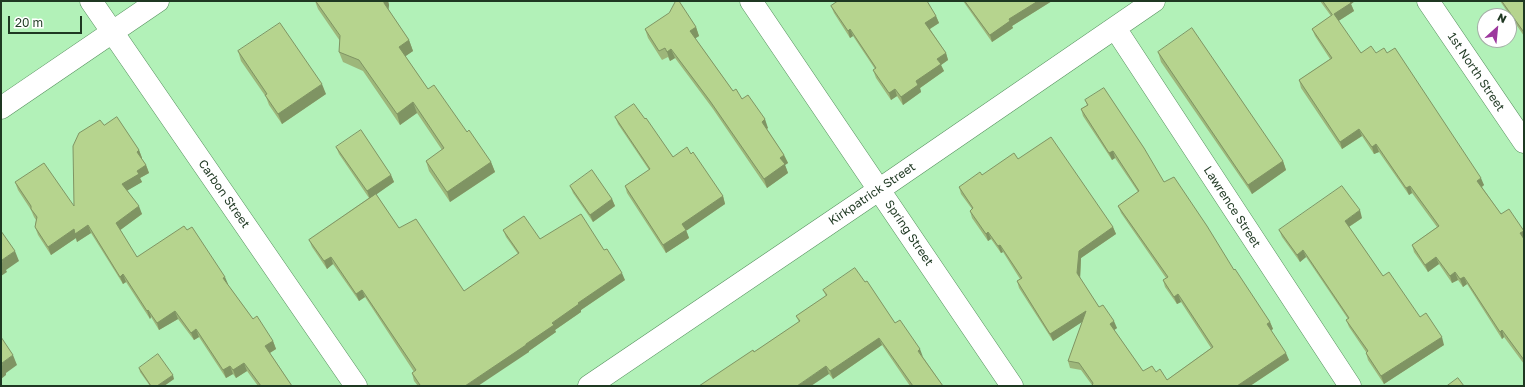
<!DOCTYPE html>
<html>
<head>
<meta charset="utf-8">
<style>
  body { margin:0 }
  #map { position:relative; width:1525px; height:387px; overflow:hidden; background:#b2f1b8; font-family:"Golos Text",sans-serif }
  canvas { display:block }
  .frame { position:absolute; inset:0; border:2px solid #1f3822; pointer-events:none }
  .north { position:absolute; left:1477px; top:8px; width:40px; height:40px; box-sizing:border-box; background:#fff; border:1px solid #a5afa7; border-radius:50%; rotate:27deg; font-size:11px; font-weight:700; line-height:16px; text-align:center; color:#1f3822 }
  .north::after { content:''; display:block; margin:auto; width:14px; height:18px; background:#9d399e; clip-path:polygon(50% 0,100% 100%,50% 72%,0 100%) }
  .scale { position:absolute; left:8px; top:16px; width:74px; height:18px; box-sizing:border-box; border:2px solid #1f3822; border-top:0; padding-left:5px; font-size:12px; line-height:14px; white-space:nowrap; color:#1f3822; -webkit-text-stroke:3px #fff; paint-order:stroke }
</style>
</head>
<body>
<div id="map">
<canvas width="1525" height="387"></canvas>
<div class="frame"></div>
<div class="north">N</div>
<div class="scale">20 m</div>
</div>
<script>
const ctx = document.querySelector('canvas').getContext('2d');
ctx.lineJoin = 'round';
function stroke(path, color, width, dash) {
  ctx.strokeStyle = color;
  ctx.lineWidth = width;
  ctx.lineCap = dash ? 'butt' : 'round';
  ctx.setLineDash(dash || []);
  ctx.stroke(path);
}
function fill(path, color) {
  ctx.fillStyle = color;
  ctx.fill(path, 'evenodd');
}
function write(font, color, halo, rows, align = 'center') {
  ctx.font = font + ' "Golos Text",sans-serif';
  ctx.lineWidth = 3;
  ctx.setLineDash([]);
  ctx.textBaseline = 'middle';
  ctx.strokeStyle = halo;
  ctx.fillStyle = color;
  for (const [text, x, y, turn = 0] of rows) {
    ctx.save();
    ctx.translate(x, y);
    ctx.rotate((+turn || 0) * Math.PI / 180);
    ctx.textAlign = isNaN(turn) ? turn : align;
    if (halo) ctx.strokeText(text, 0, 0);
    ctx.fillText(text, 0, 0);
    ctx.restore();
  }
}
const minor = new Path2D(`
  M91,1L356,386
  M751,1L1012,386
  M1428,1L1524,142
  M1115,28L1350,386
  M1,108L158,1
  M589,386L880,189L1154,1`);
const wall = new Path2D(`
  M315,1H388L389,5L388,9L409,40L413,51L405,56L428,89L467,132L491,162L495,172L450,202L429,171L426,161L442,150L417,113L400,125L363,71L343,62L339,52L340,41L318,9Z
  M836,1H927L936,16L939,23L930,29L946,53L948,60L941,65L944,71L920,88L921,92L903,105L897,96L891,100L876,78L873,70L875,69L853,36L850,38L834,13L831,6L836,2Z
  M963,1H1052L1012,26L1013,28L992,42Z
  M1320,1H1355L1351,4L1354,11L1338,21L1361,53H1376L1484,185L1482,187L1501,214L1524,232V364L1504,337L1502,339L1467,284L1463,287L1458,280L1452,283L1439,264L1428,272L1414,252L1412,245L1437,227L1412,193L1409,195L1379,152L1374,154L1362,136L1342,149L1301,88L1299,80L1330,59L1315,36L1312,29L1331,16Z
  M1500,1H1524V36Z
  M696,27L699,36L695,38L733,91L742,99L768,128L767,129L784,155L788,163L785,165L788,173L767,188L713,109L675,58L670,61L668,57L662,60L648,38L645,29Z
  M238,51L326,94L282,124L269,105L266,97L241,61Z
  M1158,52L1283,161L1286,170L1252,194L1161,62Z
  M1085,100L1164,182L1234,270L1270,322L1273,329L1271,330L1289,360L1250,386H1092V385L1081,370L1070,368L1068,361L1082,322L1053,341L1019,288L1017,281L1020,279L1003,252L1001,253L991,239L988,241L972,218L970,211L972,209L961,194L959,187L982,175L1018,159L1113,227L1116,234L1081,258L1080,278L1099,307L1117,328L1114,330L1143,371L1156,372L1167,380L1211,348L1181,302L1177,304L1165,287L1163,280L1166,278L1121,213L1118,206L1138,192L1115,158L1112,160L1083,116L1081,109L1087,105Z
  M615,117L645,119L673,157L691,154L723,196L725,204L686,230L689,238L666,253L627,193L625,186L649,170L618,124Z
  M104,125L139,150L142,158V159L146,165L149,173L140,178L142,182L127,190L142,214L120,230L137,257L187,230L228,284V285L253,319L273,341L276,349L270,353L292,386H258L247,371L236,378L233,374L226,378L199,337L194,340L178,319L159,330L151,317L150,319L126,282L123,284L91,233L77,242L76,238L51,255L38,235L35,227L36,220L34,217L31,210L18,190L15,182L74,206Z
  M336,147L391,175L394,182L376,194L399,228L464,291L518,254L506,237L503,230L540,239L625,280L581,310V312L555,330L556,332L529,351V352L418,386L414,381L412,373L414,372L365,297L359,301L333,264L327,269L312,247L309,240L369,198L339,154Z
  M570,186L612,199L615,206L593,222L573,193Z
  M1362,218L1349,227L1383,276L1444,345L1384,384L1368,360L1366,353V352L1349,327L1346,320L1348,319L1306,257L1300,262L1282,237L1279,230Z
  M865,282L895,323L923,357L943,386H910L882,345L833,379L829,374L754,352L799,322L796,316L826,296L823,290Z
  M139,368L174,379L164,386H150L140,372Z`);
const shadedWall = new Path2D(`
  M384,1H388L389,5L388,14L384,3Z
  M1038,1H1052L1012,26L1013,28L992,42L990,35L1009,19Z
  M1349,1H1355L1351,4L1354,11L1337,22L1334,14Z
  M936,16L939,23L928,30L925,23Z
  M696,27L699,36L693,40L690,31Z
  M850,29L853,36L850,38L848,31Z
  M409,40L413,51L403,58L399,47Z
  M671,49L675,58L670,61L667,52Z
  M946,53L948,60L941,65L944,71L920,88L921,92L903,105L901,97L937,59Z
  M322,84L326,94L282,124L278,114Z
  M895,89L897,96L891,100L889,93Z
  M413,102L417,113L400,125L397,114Z
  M765,119L768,128L765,130L762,122Z
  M1359,129L1362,136L1342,149L1340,142Z
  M1376,144L1379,152L1374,154L1372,147Z
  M139,150L142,158L140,160L137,152Z
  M1113,151L1115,158L1112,160L1109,153Z
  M784,155L788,163L785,165L788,173L767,188L764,179L780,158Z
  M1283,161L1286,170L1252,194L1248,185Z
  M491,162L495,172L450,202L447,192Z
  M146,165L149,173L140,178L142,182L125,192L122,184L137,171Z
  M391,175L394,182L370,199L367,191Z
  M1481,178L1484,185L1480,188L1477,181Z
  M1410,186L1412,193L1409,195L1406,188Z
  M723,196L725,204L686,231V230L689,238L666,253L663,245L682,224Z
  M612,199L615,206L593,222L590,215Z
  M139,206L142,214L119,231L116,223Z
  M1360,210L1362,218L1347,228L1345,221Z
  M88,225L91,233L77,242L76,238L51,255L48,247L74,229Z
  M1113,227L1116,234L1081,258L1080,280L1077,273L1079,251Z
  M1524,231V240L1520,233Z
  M988,232L991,239L988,241L986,234Z
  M1000,245L1003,252L1001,253L998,246Z
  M1303,250L1306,257L1300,262L1297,255Z
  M15,251L19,261L6,270L7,272L1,276V263L2,260Z
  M331,257L333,264L327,269L324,261Z
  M1436,257L1439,264L1428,272L1425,265Z
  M1455,272L1458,280L1452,283L1450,276Z
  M622,273L625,280L581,310V312L555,330L556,332L529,351V352L478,386H465L526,344L578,303Z
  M123,274L126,282L123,284L120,277Z
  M225,277L228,284L226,286L223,278Z
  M1464,277L1467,284L1463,287L1460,279Z
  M362,290L365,297L359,301L356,294Z
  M1178,294L1181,302L1177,304L1174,297Z
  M148,310L151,317L150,319L147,311Z
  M175,311L178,319L159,330L157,323Z
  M1086,311L1088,318L1053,341L1050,334Z
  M1114,321L1117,328L1113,331L1110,324Z
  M1270,322L1273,329L1270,331L1267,324Z
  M196,329L199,337L194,340L191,333Z
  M1502,330L1504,337L1502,339L1500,332Z
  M1442,337L1444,345L1384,384L1381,376Z
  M879,338L882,345L833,379L830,371Z
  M273,341L276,349L268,354L265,346Z
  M920,349L923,357L918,351Z
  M1286,353L1289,360L1250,386H1237Z
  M13,355L17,365L6,373V375L1,379V366L2,363Z
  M244,363L247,371L236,378L233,370Z
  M230,366L233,374L226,378L223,370Z
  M826,366L829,374L811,386H797Z
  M173,375L174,379L164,386H157Z`);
const building = new Path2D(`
  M316,1H384V3L409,40L399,47L428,89L434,85L467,132L469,130L491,162L447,192L426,161L444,148L413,102L397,114L359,60L339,52L340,36Z
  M676,1H679L696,27L690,31L733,91L736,89L742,99L748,95L765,119L762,122L784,155L780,158L785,164L764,179L710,101L671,49L667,52L665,48L659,51L645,29L669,13Z
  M838,1H927L936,16L925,23L946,53L937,59L941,64L916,81L918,85L901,97L895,89L889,93L873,70L876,68L850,29L848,31L831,6Z
  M965,1H1038L1009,19L1010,21L990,35Z
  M1323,1H1350L1351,3L1334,14L1361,53L1371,46L1376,53L1384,48L1387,53L1395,48L1481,178L1477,181L1501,214L1509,209L1524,231L1520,233L1524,239V360L1502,330L1500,332L1464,277L1460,279L1455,272L1450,276L1436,257L1425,265L1412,245L1439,226L1410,186L1406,188L1376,144L1372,147L1359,129L1340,142L1299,80L1332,58L1312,29L1332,15Z
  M1502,1H1524V32Z
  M280,23L322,84L278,114L265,95L267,94L238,51Z
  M1192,28L1283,161L1248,185L1158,52Z
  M1104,88L1144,148L1164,182L1174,177L1207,226L1234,270L1235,269L1270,322L1267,324L1286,353L1237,386H1092L1093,383L1079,363L1068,361L1086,311L1050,334L1017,281L1022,278L1000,245L998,246L988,232L986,234L970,211L973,208L959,187L980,172L982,175L1014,153L1018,159L1051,137L1113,227L1079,251L1077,273L1099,307L1103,305L1114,321L1110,324L1143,371L1152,366L1156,372L1160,369L1167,380L1213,347L1178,294L1174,297L1163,280L1168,277L1118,206L1139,191L1113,151L1109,153L1081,109L1088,105L1085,100Z
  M634,104L645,119L646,118L673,157L687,147L691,154L693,152L723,196L682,224L686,230L663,245L625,186L650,169L615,117Z
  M117,117L139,150L137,152L146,165L137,171L139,174L122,184L139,206L116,223L137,257L184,226L187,230L192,227L225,277L223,278L253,319L257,316L273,341L265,346L292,386H261L244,363L233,370L230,366L223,370L196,329L191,333L175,311L157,323L148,310L147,311L123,274L120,277L88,225L75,234L74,229L48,247L35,227L37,217L31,209V206L15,182L44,163L74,206L73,146L79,133L100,120L104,125Z
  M361,130L391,175L367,191L336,147Z
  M592,170L612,199L590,215L570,186Z
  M1342,186L1360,210L1345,221L1383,276L1389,272L1420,317L1426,313L1442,337L1381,376L1366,353L1368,351L1346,320L1349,318L1303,250L1297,255L1279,230Z
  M376,194L399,228L416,219L464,291L519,253L503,230L524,216L540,239L581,214L604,250L607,249L622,273L578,303L579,304L552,323L554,325L526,344V345L465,386H418L420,385L412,373L416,370L362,290L356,294L331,257L324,261L309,240Z
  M1,231L15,251L2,260L3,262L1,263Z
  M855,268L865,282L867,281L895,323L900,320L920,349L918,351L943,386H913L879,338L830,371L826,366L797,386H699L753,350L754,352L800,321L796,316L827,295L823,290Z
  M1,337L13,355L2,363L3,365L1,366Z
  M158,354L173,375L157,386H151L139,368Z
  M1458,378L1464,386H1447Z`);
const streetNames = [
  ["1st North Street",1476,72,56],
  ["Carbon Street",224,194,55],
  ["Kirkpatrick Street",872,194,-34],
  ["Lawrence Street",1232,207,57],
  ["Spring Street",909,233,56]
];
stroke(minor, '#56915e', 23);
stroke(minor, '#fff', 22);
fill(wall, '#9db67a');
fill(shadedWall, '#7f9463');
fill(building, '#b6d48e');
stroke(building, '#7f9463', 1);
write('12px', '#1f3822', '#fff', streetNames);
</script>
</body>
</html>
